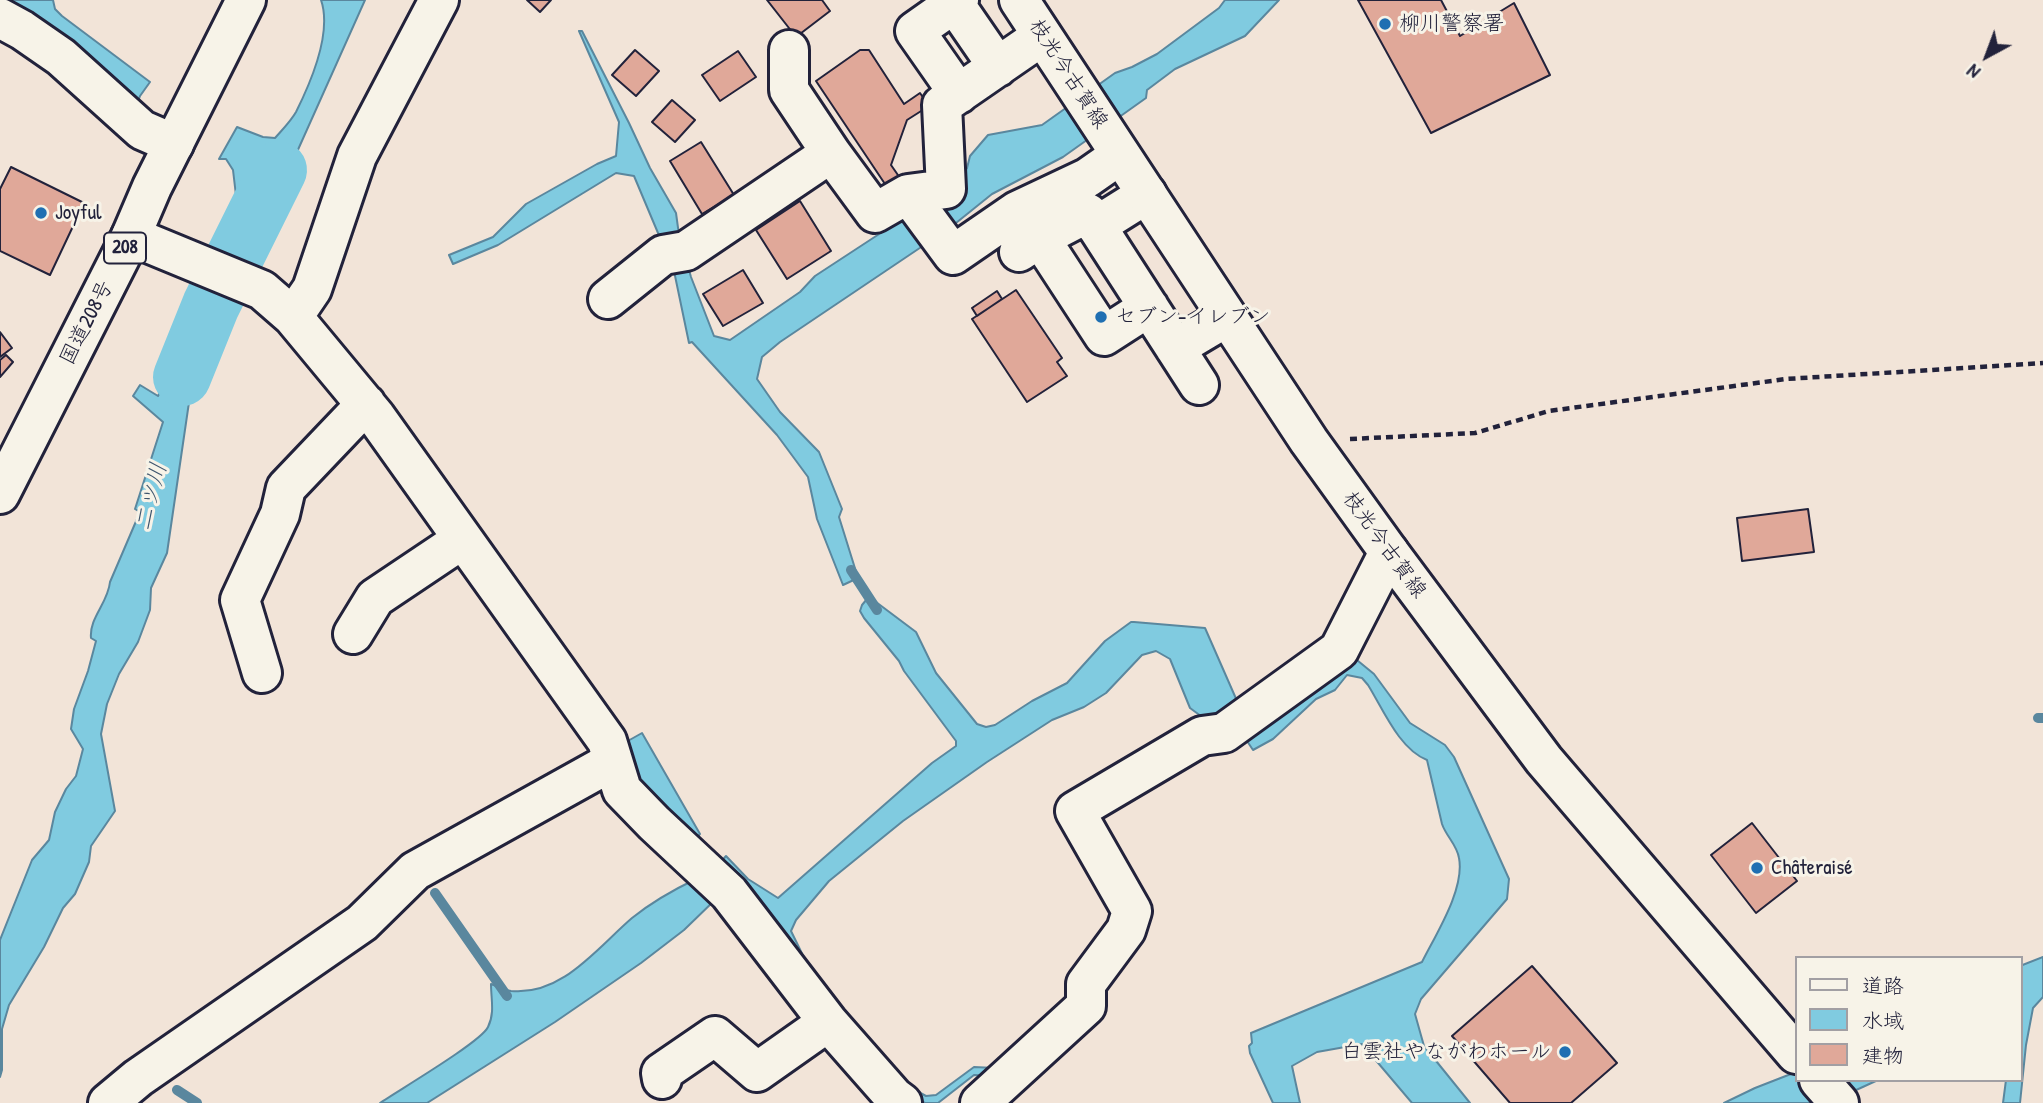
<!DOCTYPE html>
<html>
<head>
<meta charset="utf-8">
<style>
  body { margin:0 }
  #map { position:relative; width:2043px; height:1103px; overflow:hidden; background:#f2e4d8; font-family:"Patrick Hand","Klee One",sans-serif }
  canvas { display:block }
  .legend { position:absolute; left:1795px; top:956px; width:228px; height:126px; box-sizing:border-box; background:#f7f3e8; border:2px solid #a29fa3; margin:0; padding:9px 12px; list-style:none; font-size:21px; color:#22223b }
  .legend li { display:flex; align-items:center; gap:14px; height:35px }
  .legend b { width:35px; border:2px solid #a29fa3 }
  .north { position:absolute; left:1952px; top:21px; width:70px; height:70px; -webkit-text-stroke:5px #f7f3e8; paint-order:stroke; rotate:221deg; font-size:19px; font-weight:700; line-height:28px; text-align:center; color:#22223b }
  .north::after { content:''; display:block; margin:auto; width:24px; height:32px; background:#22223b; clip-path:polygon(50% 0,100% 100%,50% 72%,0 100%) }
</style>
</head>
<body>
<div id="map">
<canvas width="2043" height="1103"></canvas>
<ul class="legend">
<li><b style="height:9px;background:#f7f3e8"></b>道路</li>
<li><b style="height:19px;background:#80cbe0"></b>水域</li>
<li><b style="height:19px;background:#e0a899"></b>建物</li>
</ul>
<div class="north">N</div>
</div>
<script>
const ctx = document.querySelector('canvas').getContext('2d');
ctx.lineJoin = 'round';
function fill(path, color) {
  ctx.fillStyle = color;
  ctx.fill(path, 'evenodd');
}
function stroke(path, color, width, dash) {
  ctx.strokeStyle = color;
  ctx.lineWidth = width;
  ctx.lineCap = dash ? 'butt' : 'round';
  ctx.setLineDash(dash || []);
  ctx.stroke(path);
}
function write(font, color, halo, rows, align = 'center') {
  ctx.font = font + ' "Patrick Hand","Klee One",sans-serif';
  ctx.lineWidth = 6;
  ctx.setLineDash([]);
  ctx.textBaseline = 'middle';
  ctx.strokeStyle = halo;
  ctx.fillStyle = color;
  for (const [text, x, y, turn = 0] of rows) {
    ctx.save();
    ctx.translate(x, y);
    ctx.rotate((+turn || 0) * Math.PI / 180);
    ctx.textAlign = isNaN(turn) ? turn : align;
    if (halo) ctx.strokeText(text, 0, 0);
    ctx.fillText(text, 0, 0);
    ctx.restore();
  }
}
const water = new Path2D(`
  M0,0H53L55,9L62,16L150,82L140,96L135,110Z
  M321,0H365L254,248L232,236L242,208L237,204L233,170L226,159H219L237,127L263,137L275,138C282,130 291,121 296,112C311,82 332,32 321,0Z
  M1225,0H1279L1245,36L1175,69L1147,90L1146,98L1063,157L992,194L951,227L780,342L762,357L757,379L780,412L819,452L842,509L839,517L858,578L843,585L817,519L808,477L777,435L692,342L689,343L674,271L634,176L616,173L498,245L453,264L449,255L493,237L526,204L597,164L616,156L619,122L579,31H582L629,123L650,168L676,213L679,235L691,277L714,336L730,340L800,292L815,276L951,187L967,168L970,156L988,135L1042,125L1115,73L1132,67L1157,54L1219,8Z
  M205,304L214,305L194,368L167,553L151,588L150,610L138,642L119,674L107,704L101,734L115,811L91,846L89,862L75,894L63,908L44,947L9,1005L2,1029V1070L0,1077V940L32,860L49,840L55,812L66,789L76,776L83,749L71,729L74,709L88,671L96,641L91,638C89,618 108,603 110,582L140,512L135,509L163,422L133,396L140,385L158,396Z
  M867,599L876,602L916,632L936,673L977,724L986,727L995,725L1032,701L1067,683L1105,641L1131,622H1134L1205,628L1241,710L1213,725L1190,708L1170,659L1156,651L1142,655L1106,693L1084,707L1052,720L987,762L903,821L829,881L796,920L791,931L814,978L717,866L726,856L748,879L778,898L932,763L956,746V741L904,671L899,661L864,618L860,611L862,605Z
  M1352,656L1374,674L1410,723L1445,745L1454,757L1509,879L1507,899L1421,999L1415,1014L1424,1046L1470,1103H1412L1362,1044L1317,1052L1292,1066L1300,1103H1273L1250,1053L1249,1046L1252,1043L1251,1033L1422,962C1436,934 1465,889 1459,858C1457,845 1446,836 1442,824L1427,760C1399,749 1383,709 1368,685L1362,678L1347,675L1335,690L1316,699L1273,739L1253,750L1243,735Z
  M642,733L700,834L691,846L651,804L624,755L626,742Z
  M696,879L718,897L684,930L641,963L555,1022L427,1103H380C399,1090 481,1042 488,1027C495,1013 491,999 491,984C497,986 504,990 511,991C562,996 597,948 632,918C652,902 673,890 696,879Z
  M2043,957V997L2033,1008L2026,1045L2020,1103H2003L2006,1080H2020V966Z
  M974,1067L995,1068L993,1076L974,1075L938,1103H925L910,1096L904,1084L926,1096L936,1095Z
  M1796,1072V1080H1878L1828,1103H1724L1755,1088Z`);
const stream = new Path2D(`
  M851,570L877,610
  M2038,718H2043
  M435,893L507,996
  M177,1090L197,1103`);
const river = new Path2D(`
  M182,377L211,305L278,170`);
const building = new Path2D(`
  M527,0H551L540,12Z
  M767,0H822L830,11L796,37Z
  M1358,0H1441L1460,36L1514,3L1550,75L1431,133Z
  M635,50L659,71L636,96L612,75Z
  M860,50H869L904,104L920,93L929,106L907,120L891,165L900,178L887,187L816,81Z
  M738,51L756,77L720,101L702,75Z
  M672,100L695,120L675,142L652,122Z
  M701,142L734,195L702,214L670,161Z
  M11,167L84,203L50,275L0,251V189Z
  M800,201L831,251L787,279L756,230Z
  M743,270L763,303L723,326L703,294Z
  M1016,290L1062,358L1057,362L1067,376L1027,402L972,319Z
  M997,291L1002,299L977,316L972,308Z
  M0,332L12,348L0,357Z
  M6,355L13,362L0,377V360Z
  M1808,509L1814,552L1742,561L1737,518Z
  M1752,823L1797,881L1756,913L1711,855Z
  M1532,966L1617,1063L1571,1103H1510L1452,1036Z`);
const path = new Path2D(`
  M1350,439L1475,433L1549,411L1786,379L2043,363`);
const minor = new Path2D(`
  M954,3L998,67
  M0,18L22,30L61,57L142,130L174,144
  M789,50V90L831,153
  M959,94L915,31L959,0
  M908,194L946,189L942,105L1042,36
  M1096,226L1147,194
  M131,236L262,290L293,317L376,417L607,741L622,790L654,823L729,893L828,1022L894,1097L902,1103
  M1040,238L1104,336L1149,307
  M1019,252L1040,238L1088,213L1199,385
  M608,299L663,255L686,251L831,153L875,213L908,194L953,255L1017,211L1087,178L1120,155
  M293,317L312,289L357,156L439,0
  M1175,348L1227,317
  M353,634L375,598L463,539
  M262,673L240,600L280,514L286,488L366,404
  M662,1079L661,1073L715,1036L757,1072L828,1022
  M108,1103L138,1078L362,923L415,871L613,761
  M980,1103L1086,1006V984L1126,930L1132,911L1075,811L1202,736L1224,733L1339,650L1389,552`);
const major = new Path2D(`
  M1019,0L1309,441L1389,552L1544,760L1796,1054
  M1819,1080L1839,1103`);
const highway = new Path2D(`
  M0,494L131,236L152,187L246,0`);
const markers = [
  [1385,24,7,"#1f6fb2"],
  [41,213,7,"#1f6fb2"],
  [1101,317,7,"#1f6fb2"],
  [1757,868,7,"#1f6fb2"],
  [1565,1052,7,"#1f6fb2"]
];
const shields = [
  [125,248,42]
];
const shieldNames = [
  ["208",125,248]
];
const poiNames = [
  ["柳川警察署",1399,24],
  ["Joyful",55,213],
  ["セブン-イレブン",1115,317],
  ["Châteraisé",1771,868],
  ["白雲社やながわホール",1551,1052,"right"]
];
const streetNames = [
  ["枝光今古賀線",1068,74,57],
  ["国道208号",87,323,-63],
  ["枝光今古賀線",1384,545,54]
];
const waterNames = [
  ["二ツ川",152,497,-76]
];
fill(water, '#80cbe0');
stroke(water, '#5a879e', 2);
stroke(stream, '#5a879e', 10);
stroke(river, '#80cbe0', 58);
fill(building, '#e0a899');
stroke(building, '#22223b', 2);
stroke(minor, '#22223b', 44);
stroke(major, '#22223b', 44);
stroke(highway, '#22223b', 44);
stroke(path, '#22223b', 4.5, [7, 5]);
stroke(minor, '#f7f3e8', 38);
stroke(major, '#f7f3e8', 38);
stroke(highway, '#f7f3e8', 38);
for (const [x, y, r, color] of markers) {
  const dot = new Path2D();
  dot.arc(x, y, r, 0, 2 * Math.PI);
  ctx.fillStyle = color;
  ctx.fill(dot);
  stroke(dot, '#f7f3e8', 2.5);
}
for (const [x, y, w] of shields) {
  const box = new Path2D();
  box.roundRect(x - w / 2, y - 15.5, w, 31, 5);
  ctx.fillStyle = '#f7f3e8';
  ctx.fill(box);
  stroke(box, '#22223b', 2);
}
write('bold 19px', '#22223b', null, shieldNames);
write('21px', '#22223b', '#f7f3e8', poiNames, 'left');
write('21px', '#22223b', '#f7f3e8', streetNames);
write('italic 23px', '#3e556d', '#f7f3e8', waterNames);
</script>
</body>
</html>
